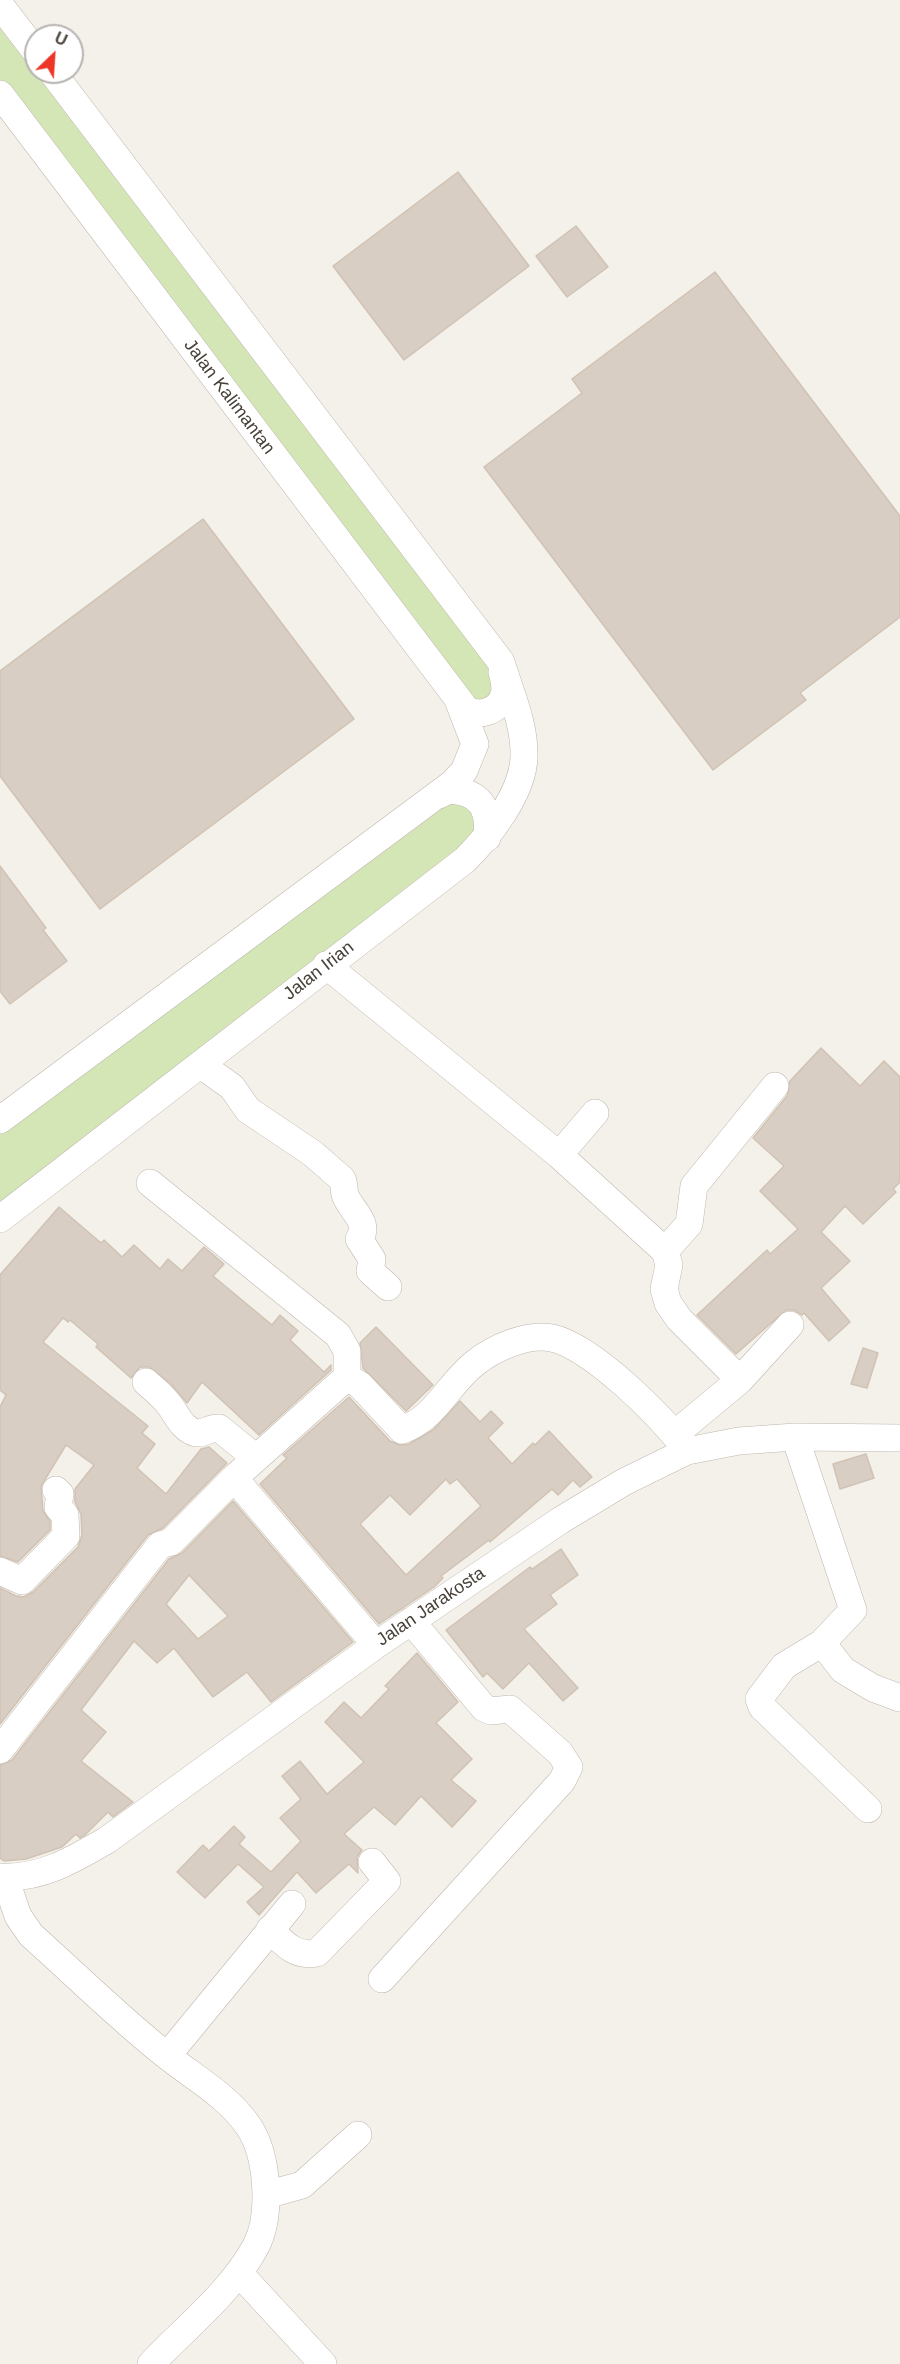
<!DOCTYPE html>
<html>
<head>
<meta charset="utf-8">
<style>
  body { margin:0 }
  #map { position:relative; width:900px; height:2364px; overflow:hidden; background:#f4f0ea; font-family:Arial,sans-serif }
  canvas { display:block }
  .north { position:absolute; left:24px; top:24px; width:60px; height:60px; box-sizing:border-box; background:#fff; border:2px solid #b6b3b0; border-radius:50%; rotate:25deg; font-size:16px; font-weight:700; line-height:24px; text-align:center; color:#484139 }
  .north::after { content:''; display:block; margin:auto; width:21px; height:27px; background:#ee3628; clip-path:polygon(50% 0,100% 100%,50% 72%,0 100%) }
</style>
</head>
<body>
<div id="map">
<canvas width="900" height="2364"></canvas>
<div class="north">U</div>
</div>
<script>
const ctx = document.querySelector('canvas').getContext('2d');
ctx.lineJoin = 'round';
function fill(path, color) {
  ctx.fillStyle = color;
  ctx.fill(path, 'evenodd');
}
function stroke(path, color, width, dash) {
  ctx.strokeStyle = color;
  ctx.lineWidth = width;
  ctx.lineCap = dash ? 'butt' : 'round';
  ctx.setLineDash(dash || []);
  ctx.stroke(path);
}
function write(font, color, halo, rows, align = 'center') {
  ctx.font = font + ' Arial,sans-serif';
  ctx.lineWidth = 6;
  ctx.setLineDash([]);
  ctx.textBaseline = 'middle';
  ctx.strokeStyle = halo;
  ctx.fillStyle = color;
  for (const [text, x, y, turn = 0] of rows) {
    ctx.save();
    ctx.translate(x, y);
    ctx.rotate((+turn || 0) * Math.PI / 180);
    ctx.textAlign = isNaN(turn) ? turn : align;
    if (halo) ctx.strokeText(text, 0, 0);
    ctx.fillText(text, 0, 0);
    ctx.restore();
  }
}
const green = new Path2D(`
  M0,3L36,50V72H53L505,684L479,713L0,94Z
  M458,791L487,838L0,1219V1121Z`);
const building = new Path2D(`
  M458,172L529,266L404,360L333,266Z
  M576,226L608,267L567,297L536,256Z
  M715,272L900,516V617L800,693L806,700L713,770L484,467L582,393L572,379Z
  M203,519L354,719L100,909L0,776V671Z
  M0,866L46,928L43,930L67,961L10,1004L0,991Z
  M821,1048L860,1086L884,1061L900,1077V1182L893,1189L896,1192L863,1224L845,1206L821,1232L850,1261L821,1288L850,1322L829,1341L804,1313L802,1315L794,1310H786L736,1354L697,1315L767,1250L770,1254L798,1229L760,1191L784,1166L753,1138L787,1096L790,1081Z
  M59,1207L101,1243L104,1240L122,1257L134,1245L160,1269L168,1259L182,1271L204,1247L224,1264L213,1276L272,1325L280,1315L298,1331L290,1340L324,1372L331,1365V1370L259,1435L202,1382L187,1403L170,1383L149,1367H140L131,1378L96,1347L98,1344L70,1320L68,1322L63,1318L43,1342L148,1426L142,1433L155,1444L137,1468L166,1494L201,1449L209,1447L227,1463L163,1528L148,1535L0,1724V1588L16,1596L24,1597L33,1592L78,1547L82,1535L81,1514L75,1502V1489L94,1465L66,1445L41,1486L43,1511L50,1521V1530L18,1562L0,1556V1407L6,1395L0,1390V1275Z
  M376,1327L433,1385L406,1411L363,1368L360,1343Z
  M863,1348L878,1353L867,1388L851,1384Z
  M349,1397L390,1441L400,1445L409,1444L433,1430L460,1401L480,1422L491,1411L503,1423L488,1438L512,1464L533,1443L535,1445L549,1431L592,1477L580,1487L573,1480L558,1495L552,1489L490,1542L489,1540L441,1576L443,1578L434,1587L379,1624L260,1484L287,1458L283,1455ZM446,1479L450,1484L457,1479L481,1506L406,1575L360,1524L390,1495L410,1515Z
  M866,1454L874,1478L840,1489L833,1464Z
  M233,1501L353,1642L271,1702L247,1672L213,1697L174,1648L157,1663L134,1641L81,1710L106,1732L81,1761L133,1802L113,1817L108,1812L85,1835L80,1838L76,1834L62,1847L26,1859L4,1861L0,1858V1765L12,1760L169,1559L182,1553ZM189,1575L228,1616L198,1639L166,1604Z
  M561,1549L578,1575L550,1595L557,1604L524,1629L578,1688L563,1701L529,1663L503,1689L487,1673L483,1677L446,1630L530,1567L532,1569Z
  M417,1653L458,1702L436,1723L472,1759L451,1780L476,1801L467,1811L452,1827L421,1796L395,1825L374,1807L344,1834L362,1850L357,1857L358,1873L349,1864L316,1893L297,1872L259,1915L247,1902L264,1887L238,1864L205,1898L177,1872L203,1845L209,1851L234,1826L245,1837L239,1844L271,1872L301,1841L280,1818L301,1799L282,1776L300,1761L327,1794L364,1762L325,1722L344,1702L361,1718L389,1689L385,1686Z`);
const minor = new Path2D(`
  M0,5L36,52
  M0,94L465,708C477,718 499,712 504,695C506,688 504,679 502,672
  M439,795L449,790C481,792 490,808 487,838
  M326,965L559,1155L665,1251L669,1265L664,1289L668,1303L679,1319L740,1380
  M201,1065L232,1087L248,1110L312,1153L342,1179C345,1185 343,1191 346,1197C352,1211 371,1224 359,1239L372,1259L370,1271L388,1287
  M0,1120L453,783L464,771L475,744L458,700
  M559,1155L595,1113
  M150,1183L338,1335L347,1351V1377
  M0,1219L465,860C489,836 523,793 524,757C525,724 510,692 501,662L52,72
  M665,1251L689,1224L694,1186L775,1086
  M146,1382C153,1388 161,1395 167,1402C176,1412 181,1429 196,1433C205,1434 210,1427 219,1428L256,1458
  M675,1434L740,1380L790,1325
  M795,1437L853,1610L822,1643L843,1670L873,1688L900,1698
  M234,1478L376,1645
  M0,1571L22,1581L66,1536L65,1515L58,1507L60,1494L56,1490
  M822,1643L784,1666L759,1699L762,1707L868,1809
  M0,1750L160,1545L171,1542L234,1478L347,1377L360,1385L402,1430C437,1417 447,1385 475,1363C494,1348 527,1333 552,1338C592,1347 663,1417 687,1451
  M0,1877C41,1879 73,1860 107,1840L376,1645L561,1520L624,1482L687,1451L739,1441L795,1437L900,1438
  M5,1878L18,1916L31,1935C76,1975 120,2019 167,2056C196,2079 228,2096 249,2127C268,2156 272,2215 256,2246C232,2291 186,2327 151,2364
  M270,1929C284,1944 295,1957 317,1953L387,1881L372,1862
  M382,1979L562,1781L569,1767L560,1753L510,1709L491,1711L484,1708L411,1621
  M167,2056L292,1904
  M266,2195L302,2185L358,2135
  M239,2273L323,2364`);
const streetNames = [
  ["Jalan Kalimantan",229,397,53],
  ["Jalan Irian",319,971,-38],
  ["Jalan Jarakosta",431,1607,-34]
];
fill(green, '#d4e6b6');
fill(building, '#d8cec3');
stroke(building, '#d0c3b4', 1.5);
stroke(minor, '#bfb7ad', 28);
stroke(minor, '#fff', 27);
write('18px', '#484139', '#fff', streetNames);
</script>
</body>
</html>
